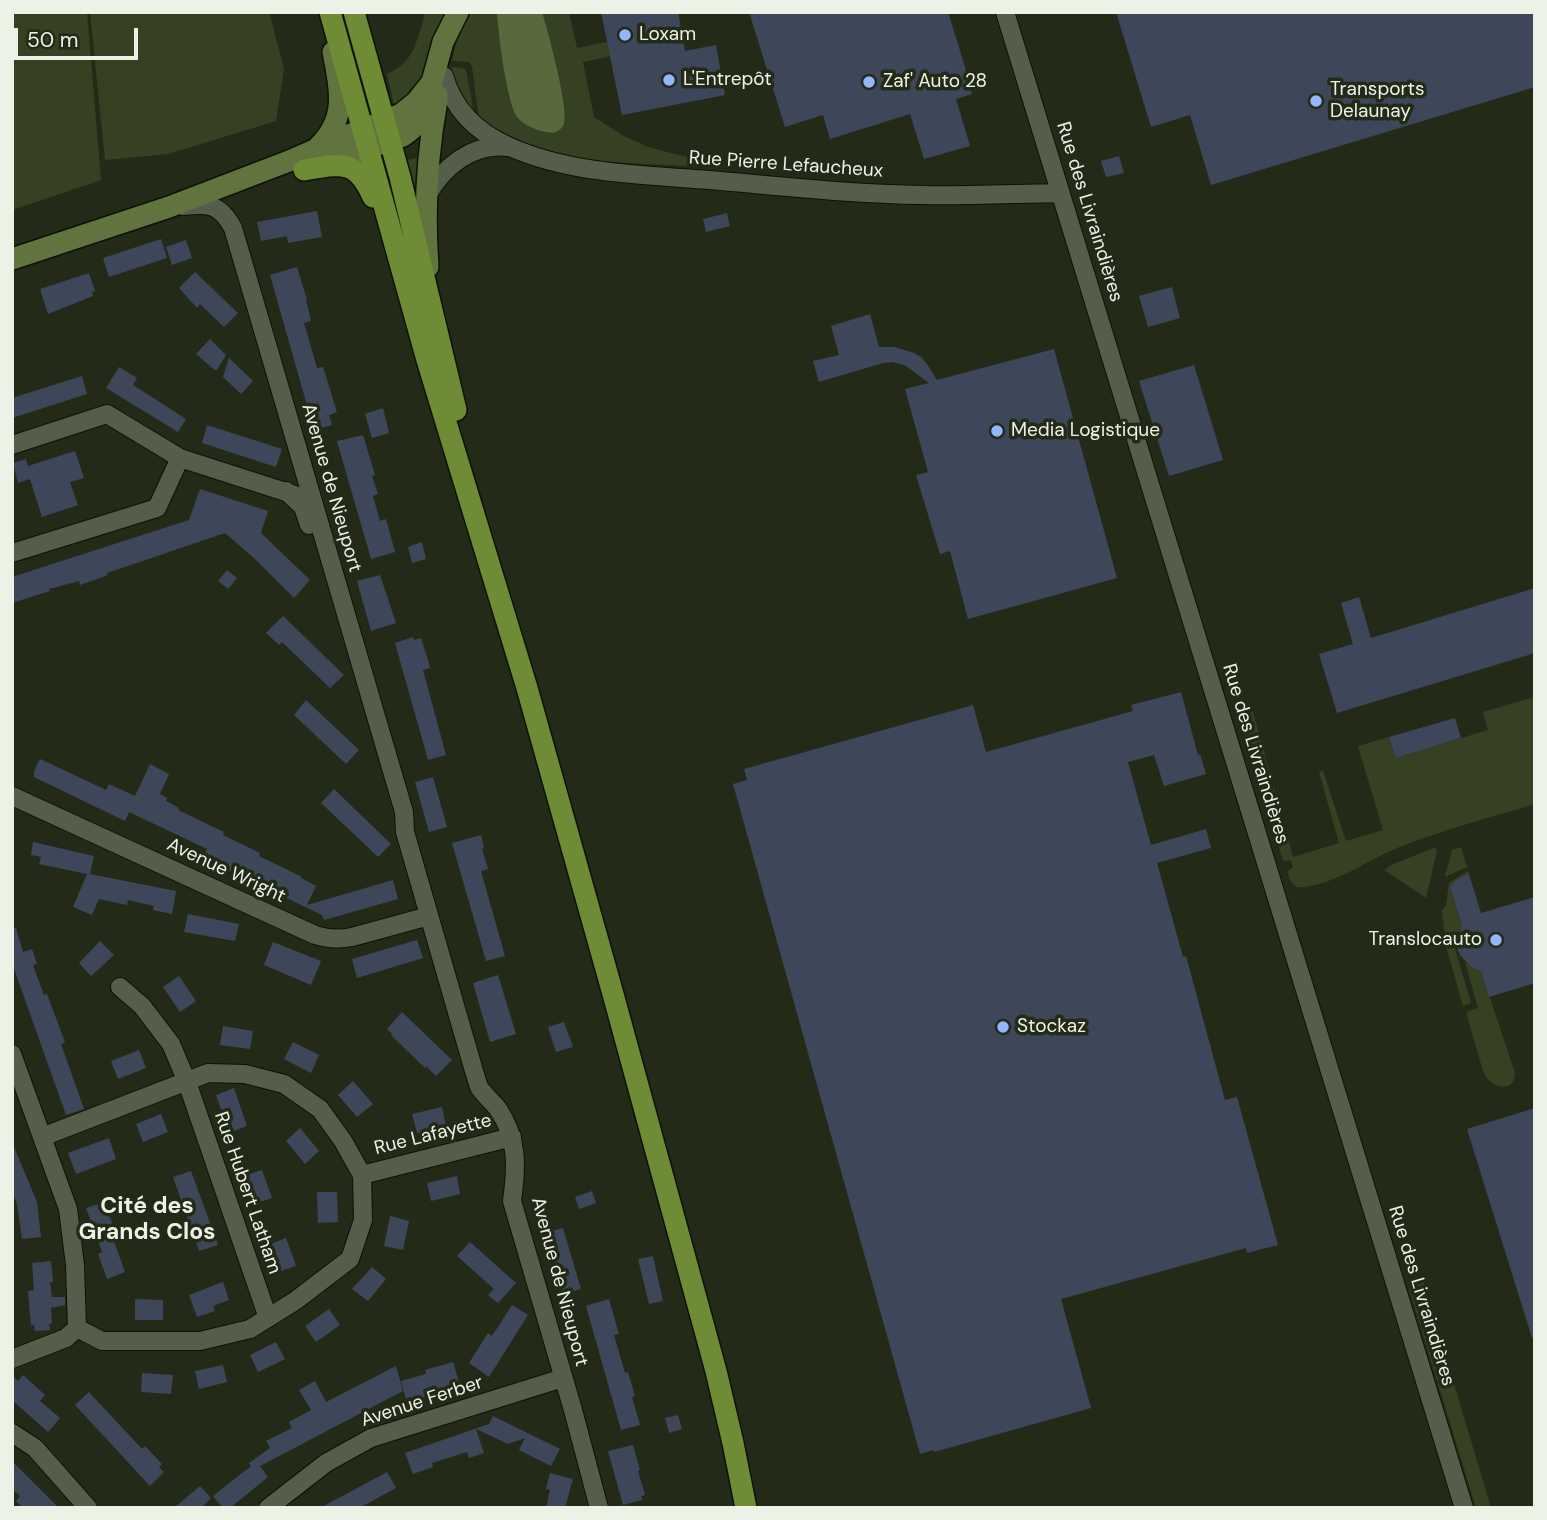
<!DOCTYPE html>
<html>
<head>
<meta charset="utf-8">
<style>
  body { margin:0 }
  #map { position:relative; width:1547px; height:1520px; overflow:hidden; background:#232b18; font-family:"DM Sans",sans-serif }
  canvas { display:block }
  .frame { position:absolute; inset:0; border:14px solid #edf2e6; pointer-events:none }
  .scale { position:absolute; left:14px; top:28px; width:124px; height:32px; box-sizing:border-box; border:4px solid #edf2e6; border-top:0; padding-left:9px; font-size:21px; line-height:24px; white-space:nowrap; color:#edf2e6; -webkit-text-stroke:5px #232b18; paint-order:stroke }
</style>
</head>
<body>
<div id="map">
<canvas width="1547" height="1520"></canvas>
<div class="frame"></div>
<div class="scale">50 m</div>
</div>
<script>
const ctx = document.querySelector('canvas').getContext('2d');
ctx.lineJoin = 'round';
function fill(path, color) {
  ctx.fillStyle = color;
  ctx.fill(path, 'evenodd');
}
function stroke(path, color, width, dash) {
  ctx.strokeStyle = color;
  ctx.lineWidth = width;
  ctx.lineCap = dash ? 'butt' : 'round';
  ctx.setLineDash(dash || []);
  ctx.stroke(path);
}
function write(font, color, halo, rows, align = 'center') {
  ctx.font = font + ' "DM Sans",sans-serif';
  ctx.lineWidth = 7;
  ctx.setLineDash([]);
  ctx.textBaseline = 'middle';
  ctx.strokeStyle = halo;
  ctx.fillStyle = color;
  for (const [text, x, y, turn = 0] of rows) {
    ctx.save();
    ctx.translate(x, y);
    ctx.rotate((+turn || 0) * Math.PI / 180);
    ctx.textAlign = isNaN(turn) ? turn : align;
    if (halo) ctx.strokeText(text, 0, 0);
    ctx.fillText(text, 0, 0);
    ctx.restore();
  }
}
const green = new Path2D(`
  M12,12H87L101,180L12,210Z
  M90,12H269L284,69L276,121L168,154L105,160Z
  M425,12H446L426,80L395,109L387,74C391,72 397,69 402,65C415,54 421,29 425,12Z
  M469,12H569L577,48L681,27L683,41L583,62L594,117L622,135L648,147L702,161L700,167C650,163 597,165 549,151C525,144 502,132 479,120L472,66L469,62L452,61L456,44Z
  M452,67L463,68L466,70L473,108L471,113L452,80Z
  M425,157L417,193L406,160Z
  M1535,697V804C1489,818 1442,830 1397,848C1368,860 1335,884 1304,887C1292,889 1290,880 1287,871L1293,868L1291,860L1283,861L1237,707L1245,704L1253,712L1293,857L1339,843L1319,772L1323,771L1346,841L1383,830L1358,746L1389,737L1396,758L1488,730L1483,712Z
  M1461,847L1467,867L1445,877L1452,850Z
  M1434,848L1437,849V851L1426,898L1384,870L1393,864Z
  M1468,871L1469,874L1450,887L1462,925L1457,936V948L1455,949L1471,1003L1463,1006L1446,946L1442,911L1446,906L1449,883Z
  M1465,962L1471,967L1481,971L1515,1073C1515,1094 1490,1089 1483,1071L1466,1012L1478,1008Z
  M1423,1280L1491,1508H1476L1409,1289Z`);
const water = new Path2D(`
  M497,12H542C548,32 569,108 564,124C561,131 554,134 547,132C537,131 524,125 518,118C507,106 498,31 497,12Z`);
const building = new Path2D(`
  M601,12H678L685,51L716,45L725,95L622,115Z
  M749,12H948L966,70L965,71L972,94L956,99L970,146L924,159L910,114L830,139L823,115L785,127Z
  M1116,12H1535V87L1211,185L1190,115L1151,127Z
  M1119,156L1124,173L1106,177L1101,161Z
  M317,211L322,237L288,243L287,236L261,241L257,222Z
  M727,213L730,226L706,232L703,219Z
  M161,239L167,258L109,277L103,258Z
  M186,240L192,258L172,265L166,247Z
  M297,267L307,300H306L311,321L304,323L317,368L323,367L337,412L329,415L332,425L314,430L270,275Z
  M195,272L238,313L224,327L200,304L197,308L179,288Z
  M89,273L95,291L92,292L93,296L48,314L40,289Z
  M1172,287L1180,318L1148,327L1139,296Z
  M870,314L879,347H895L914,353L921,357L927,364L937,380L1054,349L1117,578L968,619L950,551L940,554L916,475L928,472L905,389L929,383L906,366L893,362L883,363L819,382L813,361L839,355L831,326Z
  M210,339L226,355L216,371L196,354Z
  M229,358L253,381L241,394L223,377Z
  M1194,365L1223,460L1169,476L1139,381Z
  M119,367L137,378L133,385L186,419L178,432L106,388Z
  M82,376L87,394L12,418V398Z
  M383,408L389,433L372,438L365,414Z
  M207,425L282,449L276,467L202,443Z
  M363,435L375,475L372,476L378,494L373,496L380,521L386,519L395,552L371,559L337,441Z
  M75,451L84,478L70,482L78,505L42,517L30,479L18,483L13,463L26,459L28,466Z
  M200,489L268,511L261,533L310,580L294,598L255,559L225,533L107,573L108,575L80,585L79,581L49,589L50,591L12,603V577L189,520Z
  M422,542L426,559L412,563L408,547Z
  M227,570L237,578L228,589L218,581Z
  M380,575L396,623L371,631L357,581Z
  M1535,588V653L1337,713L1319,654L1353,644L1341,603L1359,597L1371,638Z
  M283,616L344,675L330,688L282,642L279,645L266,633Z
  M413,637L414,640L421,638L429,663L430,668L423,670L446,755L428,760L395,643Z
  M1181,692L1198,755L1200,754L1206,774L1164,786L1154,755L1128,762L1151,845L1206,829L1211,848L1157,863L1183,957L1186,956L1225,1100L1237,1097L1278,1245L1247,1253L1246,1248L1061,1299L1091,1408L934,1452L933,1450L920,1454L733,784L747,780L744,769L973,705L986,752L1133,711L1131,705Z
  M306,700L359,750L346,764L294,715Z
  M1455,718L1461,738L1396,758L1389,737Z
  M40,759L106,790L109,784L135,796L150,764L169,774L160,794L167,798L166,801L179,808L178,810L224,832L223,835L260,853L259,856L302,877L301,878L316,886L307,905L393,880L398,899L324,920L322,915L203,858L207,849L129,812L125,821L34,777V771Z
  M433,777L447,827L429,832L415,782Z
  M334,789L391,844L378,857L321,803Z
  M481,835L484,848L482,849L488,869L481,871L505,956L486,961L452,843Z
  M33,842L94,856L90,874L176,891L172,914L153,910L154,906L128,900L127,905L99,899L92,915L73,907L87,874L39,864L41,857L31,855Z
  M1469,874L1481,913L1535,897V983L1489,997L1481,971L1471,967L1460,955L1457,948V936L1462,925L1450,887L1458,879Z
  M188,914L239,924L235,941L184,932Z
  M16,928L23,952L32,949L37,964L33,965L44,995L47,994L63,1037L65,1043L61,1044L84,1109L66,1115L12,963V929Z
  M417,940L423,958L357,978L352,959Z
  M100,941L114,955L91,976L79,963Z
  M273,942L321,961L311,985L264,965Z
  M498,975L516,1034L490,1042L473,983Z
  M179,976L196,1001L180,1012L163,987Z
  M402,1012L452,1060L436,1076L426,1066L425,1068L391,1035L392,1034L387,1029Z
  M564,1022L573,1047L556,1052L548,1027Z
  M223,1026L253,1031L250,1049L220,1045Z
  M293,1042L319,1055L311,1073L284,1059Z
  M139,1050L146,1068L118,1079L111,1061Z
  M353,1081L373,1104L357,1117L338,1095Z
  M234,1088L247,1126L229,1133L216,1095Z
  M442,1107L446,1126L417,1133L412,1114Z
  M1535,1108V1338H1532L1467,1129Z
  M161,1114L168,1132L143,1142L136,1124Z
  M300,1128L319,1151L305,1164L286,1141Z
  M109,1138L116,1159L76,1174L68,1153Z
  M12,1142L37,1202L41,1237L22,1239L17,1204L12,1191Z
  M262,1170L272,1198L254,1204L244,1176Z
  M191,1171L218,1245L199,1251L173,1177Z
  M457,1176L460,1194L431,1201L427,1183Z
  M592,1191L596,1203L579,1209L575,1197Z
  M317,1192H337L338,1222L318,1223Z
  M105,1202L115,1232L111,1233L125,1272L107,1279L98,1254L102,1252L86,1208Z
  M390,1216L409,1221L403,1250L384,1246Z
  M563,1228L581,1289L562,1294L544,1233Z
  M286,1238L296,1266L278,1272L268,1245Z
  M470,1242L516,1283L498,1303L488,1295L494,1289L457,1256Z
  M653,1256L663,1301L649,1304L638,1259Z
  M51,1261L53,1282H50L52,1297H65V1305L51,1308L52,1323L49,1324L50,1330L35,1331L34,1325H31L28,1291L34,1290L32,1263Z
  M372,1267L386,1279L368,1301L352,1289Z
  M223,1282L229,1300L213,1306L215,1311L197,1317L189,1295Z
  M135,1299L163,1300V1320H135Z
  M609,1299L619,1334L614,1335L625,1373L628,1372L635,1396L632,1397L640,1425L621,1430L586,1306Z
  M512,1305L528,1315L489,1377L469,1363L488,1333L492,1336Z
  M329,1309L340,1325L316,1342L305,1326Z
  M276,1342L285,1359L258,1372L250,1355Z
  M453,1362L460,1386L407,1403L401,1381L426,1374L425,1370Z
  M223,1365L227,1382L199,1389L195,1371Z
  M396,1366L403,1391L260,1466L268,1477L230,1508H223L213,1496L251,1466L249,1463L270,1448L266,1441L292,1428L289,1422L311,1410L299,1390L315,1381L326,1402Z
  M142,1373L173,1375L171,1394L141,1392Z
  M12,1375L18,1381L23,1375L45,1395L40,1401L60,1418L48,1432L12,1400Z
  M89,1392L142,1449L145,1446L162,1464L159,1467L164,1472L150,1486L75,1405Z
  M678,1415L682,1429L669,1433L665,1418Z
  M493,1416L560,1449L551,1466L519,1450L525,1438L508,1444L476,1429L484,1453L469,1458L467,1452L432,1463L433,1467L413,1474L405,1453L489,1424Z
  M633,1445L640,1470L638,1471L645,1495L641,1496L642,1500L623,1505L608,1451Z
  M12,1461L59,1508H23L16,1501L20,1496L12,1489Z
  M387,1472L396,1488L359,1508H320Z
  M550,1473L573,1479L565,1508H546L550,1490L546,1489Z
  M200,1486L211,1498L201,1508H174Z`);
const street = new Path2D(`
  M1005,12L1464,1508
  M444,76C454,111 478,133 510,147C571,174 644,175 709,180C780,186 851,194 922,195C968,196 1015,194 1061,193
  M427,196C443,167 472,143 507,147
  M183,206C209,203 220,204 233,228L404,812L405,832L474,1071C476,1076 477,1082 479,1087C484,1095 492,1101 498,1109C518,1139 517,1165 512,1201L573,1410L599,1508
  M12,445L107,414L180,458L157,508L12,553
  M180,458L295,495
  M286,491L303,507L309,525
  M12,796L315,935C328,939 338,940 352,937L429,916
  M120,987L142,1006L171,1044L187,1082L268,1318
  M12,1054L42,1137L208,1073L245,1074L284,1084L320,1109L343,1141L362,1175
  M42,1137L68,1209L75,1265L77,1328
  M77,1328L102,1341H200L250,1329L295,1301L350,1259L363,1220L362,1175L512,1137
  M12,1359L66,1338L77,1328
  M12,1433L35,1448L88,1508
  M268,1508L326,1463L371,1438L563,1378`);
const secondary = new Path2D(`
  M319,146C348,118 340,87 333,52
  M319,165L403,136C417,127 430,110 437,95
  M12,259L169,207L289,161L344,137L401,114L416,102L432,82L443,42L458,12
  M428,267C424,212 427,155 437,100`);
const primary = new Path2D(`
  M330,12L427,360L527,688L613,994L716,1371L733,1443L746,1508
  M354,12L400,177L456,410
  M304,170C340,164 356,158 373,197`);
const markers = [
  [625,35,7,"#93b7fd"],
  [669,80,7,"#93b7fd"],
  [869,82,7,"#93b7fd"],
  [1316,101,7,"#93b7fd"],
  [997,431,7,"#93b7fd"],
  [1496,940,7,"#93b7fd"],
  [1003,1027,7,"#93b7fd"]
];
const poiNames = [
  ["Loxam",639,35],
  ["L'Entrepôt",683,80],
  ["Zaf' Auto 28",883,82],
  ["Transports",1330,90],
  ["Delaunay",1330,112],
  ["Media Logistique",1011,431],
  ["Translocauto",1482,940,"right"],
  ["Stockaz",1017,1027]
];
const streetNames = [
  ["Rue Pierre Lefaucheux",786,165,4],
  ["Rue des Livraindières",1089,212,73],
  ["Avenue de Nieuport",331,488,74],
  ["Rue des Livraindières",1255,754,73],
  ["Avenue Wright",226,871,25],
  ["Rue Lafayette",433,1135,-14],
  ["Rue Hubert Latham",247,1193,71],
  ["Avenue de Nieuport",559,1282,75],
  ["Rue des Livraindières",1421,1296,73],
  ["Avenue Ferber",422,1402,-18]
];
const quarterNames = [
  ["Cité des",147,1207],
  ["Grands Clos",147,1233]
];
fill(green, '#364124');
fill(water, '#57693d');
fill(building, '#3d4759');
stroke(street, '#0c1304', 20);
stroke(secondary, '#0c1304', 24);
stroke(primary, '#0c1304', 24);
stroke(street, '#555e4a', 18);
stroke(secondary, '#617440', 21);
stroke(primary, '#6e8b35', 21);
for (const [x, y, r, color] of markers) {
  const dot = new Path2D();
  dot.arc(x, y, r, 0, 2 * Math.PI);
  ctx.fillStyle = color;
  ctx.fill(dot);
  stroke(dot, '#232b18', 2.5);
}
write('19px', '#edf2e6', '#232b18', poiNames, 'left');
write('19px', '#edf2e6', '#232b18', streetNames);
write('bold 23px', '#edf2e6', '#232b18', quarterNames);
</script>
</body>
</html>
